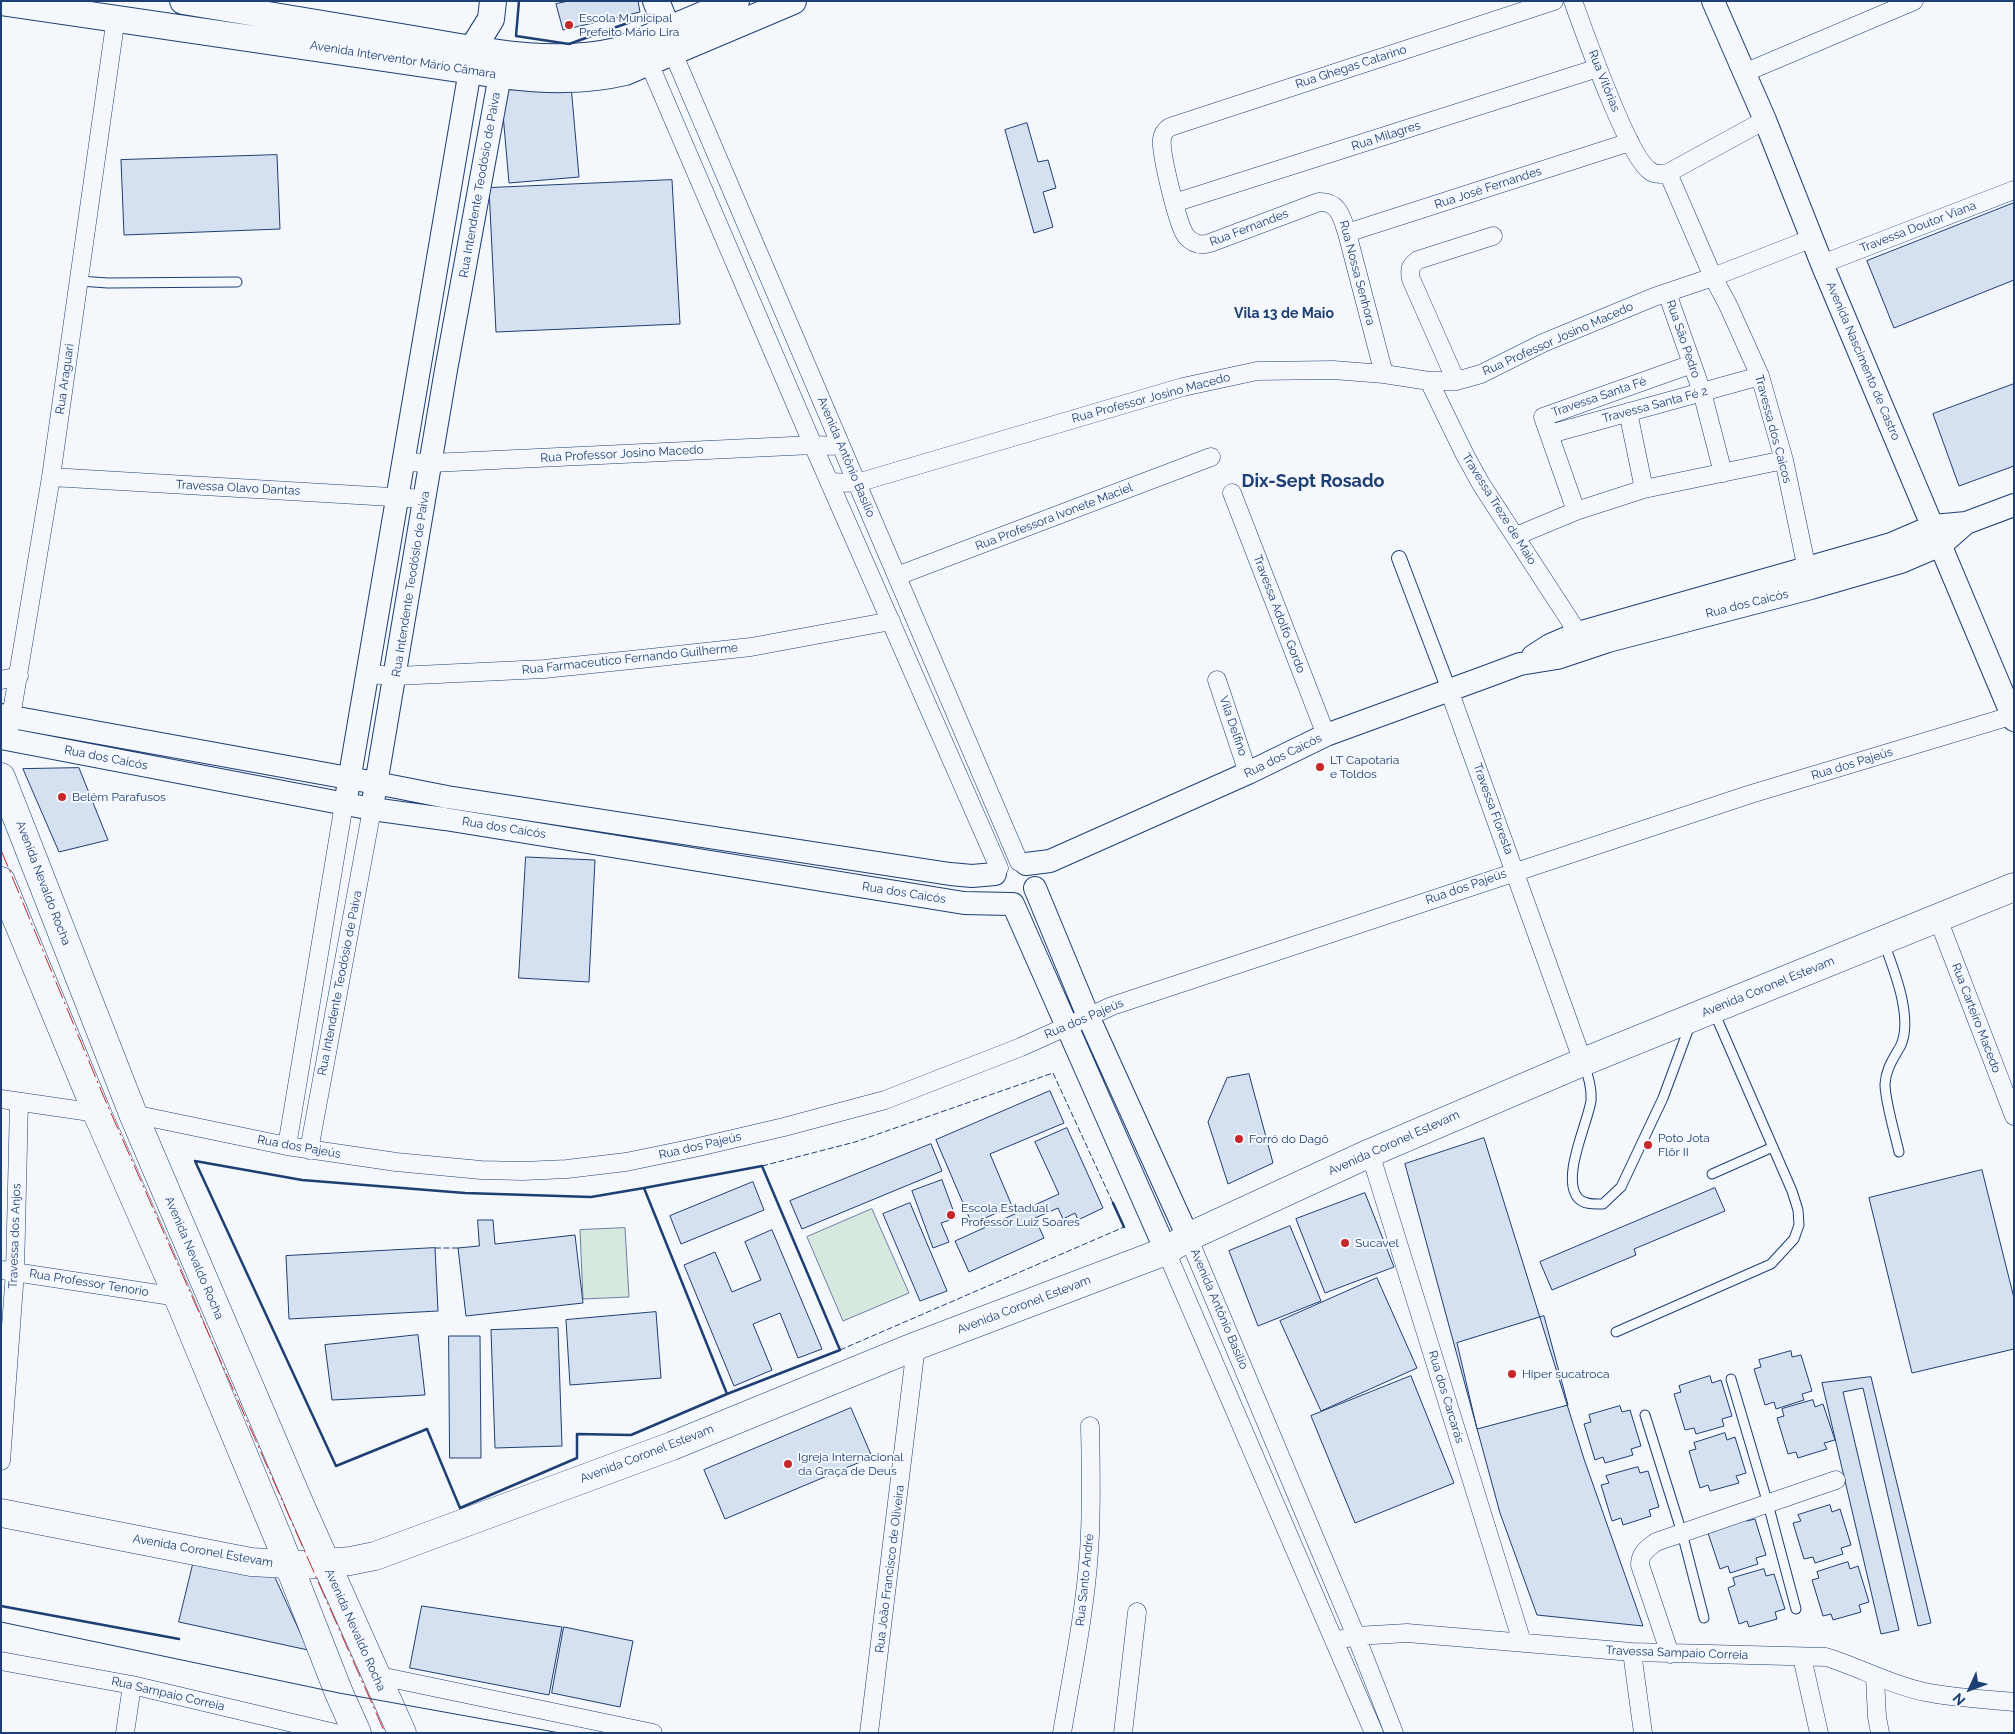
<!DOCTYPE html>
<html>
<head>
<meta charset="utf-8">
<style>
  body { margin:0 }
  #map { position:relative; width:2015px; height:1734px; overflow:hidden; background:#f4f7fb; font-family:Raleway,sans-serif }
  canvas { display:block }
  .frame { position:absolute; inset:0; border:2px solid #1d3f73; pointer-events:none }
  .north { position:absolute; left:1945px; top:1664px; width:50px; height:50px; -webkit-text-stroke:4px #f4f7fb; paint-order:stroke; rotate:227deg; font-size:14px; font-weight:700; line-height:20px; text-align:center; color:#1d3f73 }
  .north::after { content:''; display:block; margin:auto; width:18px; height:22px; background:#1d3f73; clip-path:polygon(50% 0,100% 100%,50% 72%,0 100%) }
</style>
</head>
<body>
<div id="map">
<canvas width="2015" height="1734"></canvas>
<div class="frame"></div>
<div class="north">N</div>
</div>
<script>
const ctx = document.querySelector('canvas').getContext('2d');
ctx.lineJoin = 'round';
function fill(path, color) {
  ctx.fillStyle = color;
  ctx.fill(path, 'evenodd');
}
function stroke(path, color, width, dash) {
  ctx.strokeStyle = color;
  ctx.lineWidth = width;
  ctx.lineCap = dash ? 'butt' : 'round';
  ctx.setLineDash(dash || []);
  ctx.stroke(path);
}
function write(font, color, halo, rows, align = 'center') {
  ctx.font = font + ' Raleway,sans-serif';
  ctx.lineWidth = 4;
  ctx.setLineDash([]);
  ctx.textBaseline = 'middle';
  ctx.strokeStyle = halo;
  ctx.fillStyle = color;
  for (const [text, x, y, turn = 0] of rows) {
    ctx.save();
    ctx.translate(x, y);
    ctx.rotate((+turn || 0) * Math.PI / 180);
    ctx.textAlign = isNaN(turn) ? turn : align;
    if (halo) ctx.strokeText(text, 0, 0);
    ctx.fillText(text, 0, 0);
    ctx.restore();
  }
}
const green = new Path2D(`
  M872,1209L909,1293L843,1321L807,1237Z
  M625,1228L629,1297L583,1299L580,1230Z`);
const building = new Path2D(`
  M569,1H638L640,12L563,30L556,4Z
  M571,85L579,177L509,183L501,91Z
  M1027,123L1038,162L1048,160L1056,188L1043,192L1053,227L1034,233L1005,130Z
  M277,155L280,229L124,235L121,160Z
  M672,180L680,324L496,332L489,188Z
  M2014,203V280L1894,328L1867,261Z
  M2014,384V466L1959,486L1933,414Z
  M79,768L108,840L59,852L23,769Z
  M526,857L595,860L589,982L519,978Z
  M1249,1074L1273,1163L1228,1184L1208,1122L1227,1078Z
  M1050,1091L1064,1123L990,1154L1012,1206L972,1224L936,1140Z
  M1067,1128L1103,1208L1078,1220L1075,1213L1063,1219L1058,1208L1035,1218L1044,1238L969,1272L955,1241L1059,1194L1035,1142Z
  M1484,1138L1584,1459L1643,1626L1537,1615L1500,1513L1405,1164Z
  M931,1144L942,1171L802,1229L790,1201Z
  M1982,1170L2014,1298V1349L1912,1373L1869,1198Z
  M942,1180L956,1218L941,1223L949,1242L933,1248L912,1191Z
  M753,1182L764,1210L681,1244L670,1216Z
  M1715,1188L1725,1211L1634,1249L1636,1255L1552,1290L1540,1262Z
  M1365,1193L1394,1267L1325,1293L1296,1219Z
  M910,1203L947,1291L920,1301L883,1214Z
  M478,1220H493L495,1244L575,1235L583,1303L466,1316L458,1248L479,1246Z
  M1290,1226L1321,1301L1258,1326L1229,1251Z
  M772,1230L822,1349L798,1358L780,1313L753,1324L772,1370L734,1386L684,1265L715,1252L732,1292L761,1280L745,1242Z
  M435,1248L438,1311L289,1319L286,1256Z
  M1377,1278L1417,1368L1321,1411L1280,1321Z
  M656,1312L661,1378L570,1385L566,1320Z
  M1544,1316L1568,1405L1477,1429L1457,1343Z
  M558,1328L562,1446L495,1448L491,1330Z
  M418,1335L425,1395L332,1400L325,1345Z
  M449,1336H480L481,1458H450Z
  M1791,1351L1792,1357L1801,1355L1812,1391L1802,1394L1804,1400L1776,1409L1774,1402L1765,1405L1754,1369L1761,1367L1759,1360Z
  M1411,1376L1454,1483L1355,1523L1311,1416Z
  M1710,1376L1712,1383L1721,1380L1732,1416L1722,1419L1724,1426L1696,1434L1694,1428L1685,1430L1674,1394L1681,1392L1679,1386Z
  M1871,1377L1931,1623L1918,1626L1863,1388L1843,1392L1899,1630L1881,1634L1822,1383Z
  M1813,1400L1815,1407L1823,1404L1835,1440L1824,1443L1827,1449L1798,1458L1796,1452L1788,1454L1777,1418L1784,1416L1782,1409Z
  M1620,1406L1622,1412L1630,1410L1641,1446L1631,1449L1633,1455L1605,1463L1603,1457L1595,1460L1584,1424L1591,1422L1589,1415Z
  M851,1408L872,1457L725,1519L704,1470Z
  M1725,1433L1727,1440L1735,1437L1746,1473L1736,1476L1739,1483L1710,1491L1708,1485L1700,1488L1689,1451L1696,1449L1694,1443Z
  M1638,1467L1640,1473L1648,1471L1659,1507L1649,1510L1651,1516L1623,1525L1621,1518L1612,1521L1601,1485L1609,1483L1606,1476Z
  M1830,1505L1832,1512L1840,1509L1851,1545L1841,1548L1843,1554L1815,1563L1813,1557L1804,1559L1793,1523L1801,1521L1798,1515Z
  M1745,1515L1747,1521L1755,1519L1766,1555L1756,1558L1758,1564L1730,1573L1728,1566L1720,1569L1708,1533L1716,1531L1713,1524Z
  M195,1556L272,1571L308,1650L179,1622Z
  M1848,1562L1850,1569L1858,1566L1869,1602L1859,1605L1861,1612L1833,1620L1831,1614L1823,1616L1812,1580L1819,1578L1817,1572Z
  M1764,1569L1766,1576L1774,1574L1785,1609L1775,1612L1777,1619L1749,1627L1747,1621L1739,1624L1728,1588L1735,1585L1733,1578Z
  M422,1606L562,1627L549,1695L410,1668Z
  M564,1627L633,1641L620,1707L552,1693Z`);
const service = new Path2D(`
  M79,281L108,283L237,282
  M1884,943C1894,970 1913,1017 1901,1045C1894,1058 1886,1068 1885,1084C1885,1101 1895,1134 1899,1152
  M1584,1064C1588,1076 1592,1088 1591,1101C1587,1125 1561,1178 1578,1198C1584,1205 1595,1204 1603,1204L1621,1187L1663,1098L1690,1025
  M1712,1174L1773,1147
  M1616,1332L1771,1264L1794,1239L1799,1225L1798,1210L1792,1191L1714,1012
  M1731,1379L1768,1504L1796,1609
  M1645,1415L1682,1533L1704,1618`);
const pedestrian = new Path2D(`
  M1399,558L1449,690`);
const minor = new Path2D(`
  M1573,1C1584,31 1628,157 1650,171C1655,175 1662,174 1668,173L1765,120
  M673,53L1019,862
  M649,63L813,445L999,868
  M1744,73L1914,1
  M1668,173L1713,277L1728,305L1760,376L1784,460L1809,579
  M1174,203L1598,68
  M1347,233L1630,142
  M1822,264L2014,190
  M1667,293L1702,392L1723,473
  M1384,374L1347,233C1342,218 1339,201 1319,202L1210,243C1200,246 1193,244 1186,236C1178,226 1160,152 1162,139C1163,133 1165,130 1170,127L1554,1
  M1429,381L1465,455L1481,484L1578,633
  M1456,381L1411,279C1409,269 1410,266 1418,260L1493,236
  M1628,412L1644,489
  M1550,434L1760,376
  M403,462L431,463L813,445L841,446
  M51,477L425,499
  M829,482L857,483L1183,387L1257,371L1333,370L1384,374L1429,381H1456L1481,374L1543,343L1654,297L1713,277L1813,238
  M1232,493L1326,735
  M1576,511L1543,417L1692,364
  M1516,536L1576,511L1644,489L1784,460
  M897,576L1211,457
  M368,674L396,676L544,669L650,658L751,647L891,621
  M1,680L19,676
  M1217,680L1248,773
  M1449,690L1583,1062
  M9,729L51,477L116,17
  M1938,919L2014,1116
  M1,1099L97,1113
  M133,1114L287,1146L396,1162L481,1170L523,1171L567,1169L626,1162L694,1148L784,1127L885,1100L1021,1047L1112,1006L1751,794L2014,715
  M287,1146L344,804
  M309,1150L372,809
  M1370,1153L1522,1642
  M1188,1237L1356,1636L1394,1733
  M1166,1251L1374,1733
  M1,1270L178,1297
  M1,1461L15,1272L19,1102
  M1334,1641L1356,1636L1407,1633L1632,1652L1826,1657C1859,1667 1890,1685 1925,1692C1954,1698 1984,1699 2014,1702
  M1632,1652L1643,1733
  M1670,1654L1640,1565C1640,1553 1647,1549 1656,1542L1836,1480
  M1802,1657L1819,1733
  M1,1661L132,1685L335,1733
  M375,1675L653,1733
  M1875,1677L1877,1717L1880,1733
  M125,1733L132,1685
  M869,1733L916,1346
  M1062,1733C1072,1673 1085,1613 1089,1552C1092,1510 1091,1468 1090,1426
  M1123,1733L1137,1612`);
const tertiary = new Path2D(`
  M1713,1L1765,120L1822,264L2014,720
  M1533,656L1550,645L1578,633L1891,544L1933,526L1966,523L2014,505
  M1,715L376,783L447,797L950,874L972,876L995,874
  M1,738L372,809L445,819L964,903L1010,904
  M347,793L470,70
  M374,796L446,370L500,75
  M1026,864L1050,861L1248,773L1326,735L1488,676L1520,664L1557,658L1608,641L1811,588L1901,562L1941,545L1966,523
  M1035,888L1088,1016L1188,1237
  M1013,904L1166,1251`);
const secondary = new Path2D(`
  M183,1C257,13 332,25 407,38C475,49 548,67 617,51L736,1
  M656,1L668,30
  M1,2L500,75C543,80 583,82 625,72L793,1
  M471,64L473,48L491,19L493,1`);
const primary = new Path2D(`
  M1,1513L251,1562L304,1565L350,1561L375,1556L672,1446L916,1346L1166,1251L1188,1237L1370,1153L1583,1062L2014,887`);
const trunk = new Path2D(`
  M1,777L133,1114L301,1507L402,1733
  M1,881L97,1113L178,1297L279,1540L339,1693L357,1733`);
const tram = new Path2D(`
  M1,1622L339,1693L560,1733`);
const fence = new Path2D(`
  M762,1166L855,1142L1053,1073L1113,1203
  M435,1248H458
  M840,1350L1124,1227`);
const wall = new Path2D(`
  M519,1L516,36L569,44L650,15
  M195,1161L302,1180L465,1193L591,1197L644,1188L727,1394L631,1435L577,1434V1458L460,1508L427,1429L336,1466Z
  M644,1188L762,1166L840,1350L727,1394
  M1113,1203L1124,1227
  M1,1606L179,1639`);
const power = new Path2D(`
  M1,850L103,1095L385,1733`);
const markers = [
  [569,25,5,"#c62828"],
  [1320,767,5,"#c62828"],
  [62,797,5,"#c62828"],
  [1239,1139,5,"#c62828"],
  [1648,1145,5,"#c62828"],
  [951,1215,5,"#c62828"],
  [1345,1243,5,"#c62828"],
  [1512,1374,5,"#c62828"],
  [788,1464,5,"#c62828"]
];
const poiNames = [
  ["Escola Municipal",579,18],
  ["Prefeito Mário Lira",579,32],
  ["LT Capotaria",1330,760],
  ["e Toldos",1330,774],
  ["Belém Parafusos",72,797],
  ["Poto Jota",1658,1138],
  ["Flôr II",1658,1152],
  ["Forró do Dagô",1249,1139],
  ["Escola Estadual",961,1208],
  ["Professor Luiz Soares",961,1222],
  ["Sucavel",1355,1243],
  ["Hiper sucatroca",1522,1374],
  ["Igreja Internacional",798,1457],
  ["da Graça de Deus",798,1471]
];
const streetNames = [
  ["Avenida Interventor Mário Câmara",403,60,9],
  ["Rua Ghegas Catarino",1351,67,-18],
  ["Rua Vitórias",1604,81,68],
  ["Rua Milagres",1386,136,-18],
  ["Rua Intendente Teodósio de Paiva",480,185,-80],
  ["Rua José Fernandes",1488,188,-18],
  ["Travessa Doutor Viana",1918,227,-21],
  ["Rua Fernandes",1249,228,-21],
  ["Rua Nossa Senhora",1357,273,75],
  ["Rua Professor Josino Macedo",1558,339,-24],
  ["Rua São Pedro",1683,339,71],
  ["Avenida Nascimento de Castro",1863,361,67],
  ["Rua Araguari",65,379,-82],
  ["Travessa Santa Fé",1599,397,-19],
  ["Rua Professor Josino Macedo",1151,398,-15],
  ["Travessa Santa Fé 2",1655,405,-15],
  ["Travessa dos Caicos",1773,429,75],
  ["Rua Professor Josino Macedo",622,454,-3],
  ["Avenida Antônio Basílio",846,457,67],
  ["Travessa Olavo Dantas",238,488,3],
  ["Travessa Treze de Maio",1499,509,58],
  ["Rua Professora Ivonete Maciel",1054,517,-21],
  ["Rua Intendente Teodósio de Paiva",411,584,-81],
  ["Rua dos Caicós",1747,604,-14],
  ["Travessa Adolfo Gordo",1279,614,69],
  ["Rua Farmaceutico Fernando Guilherme",630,659,-6],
  ["Vila Delfino",1233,726,71],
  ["Rua dos Caicós",1283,756,-26],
  ["Rua dos Caicós",106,758,11],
  ["Rua dos Pajeús",1852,764,-17],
  ["Travessa Floresta",1493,809,70],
  ["Rua dos Caicós",504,828,9],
  ["Avenida Nevaldo Rocha",43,883,69],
  ["Rua dos Pajeús",1466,887,-19],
  ["Rua dos Caicós",904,893,9],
  ["Rua Intendente Teodósio de Paiva",340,983,-79],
  ["Avenida Coronel Estevam",1768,987,-22],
  ["Rua Carteiro Macedo",1976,1018,69],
  ["Rua dos Pajeús",1084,1019,-23],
  ["Avenida Coronel Estevam",1394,1143,-24],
  ["Rua dos Pajeús",700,1146,-13],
  ["Rua dos Pajeús",299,1147,10],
  ["Travessa dos Anjos",15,1236,-88],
  ["Avenida Nevaldo Rocha",194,1258,67],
  ["Rua Professor Tenorio",89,1283,9],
  ["Avenida Coronel Estevam",1024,1305,-21],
  ["Avenida Antônio Basílio",1219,1309,67],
  ["Rua dos Carcarás",1446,1397,73],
  ["Avenida Coronel Estevam",647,1454,-21],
  ["Avenida Coronel Estevam",203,1551,10],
  ["Rua João Francisco de Oliveira",890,1569,-83],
  ["Rua Santo André",1085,1580,-84],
  ["Avenida Nevaldo Rocha",355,1630,66],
  ["Travessa Sampaio Correia",1677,1653,2],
  ["Rua Sampaio Correia",168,1694,13]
];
const neighbourhoodNames = [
  ["Vila 13 de Maio",1284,314]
];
const districtNames = [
  ["Dix-Sept Rosado",1313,482]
];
fill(green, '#d7e8df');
stroke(green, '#687fa3', 1);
fill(building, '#d5e0f0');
stroke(building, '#1d3f73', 1);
stroke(service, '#1d3f73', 11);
stroke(pedestrian, '#1d3f73', 16);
stroke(minor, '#1d3f73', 19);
stroke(tertiary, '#1d3f73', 24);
stroke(secondary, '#1d3f73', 28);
stroke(primary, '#1d3f73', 29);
stroke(trunk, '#1d3f73', 29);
stroke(service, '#f4f7fb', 9);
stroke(pedestrian, '#f4f7fb', 14);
stroke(minor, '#f4f7fb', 18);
stroke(tertiary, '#f4f7fb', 22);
stroke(secondary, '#f4f7fb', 26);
stroke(primary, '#f4f7fb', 28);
stroke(trunk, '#f4f7fb', 28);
stroke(tram, '#1d3f73', 1);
stroke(fence, '#1d3f73', 1, [6, 2.5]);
stroke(wall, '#1d3f73', 2.5);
stroke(power, '#c62828', 1, [18, 4, 2.5, 4]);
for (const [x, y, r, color] of markers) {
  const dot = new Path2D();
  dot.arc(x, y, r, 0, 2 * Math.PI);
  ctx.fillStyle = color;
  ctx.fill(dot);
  stroke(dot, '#f4f7fb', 2);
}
write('12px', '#1d3f73', '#f4f7fb', poiNames, 'left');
write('12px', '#1d3f73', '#f4f7fb', streetNames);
write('bold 14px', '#1d3f73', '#f4f7fb', neighbourhoodNames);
write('bold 18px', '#1d3f73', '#f4f7fb', districtNames);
</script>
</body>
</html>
